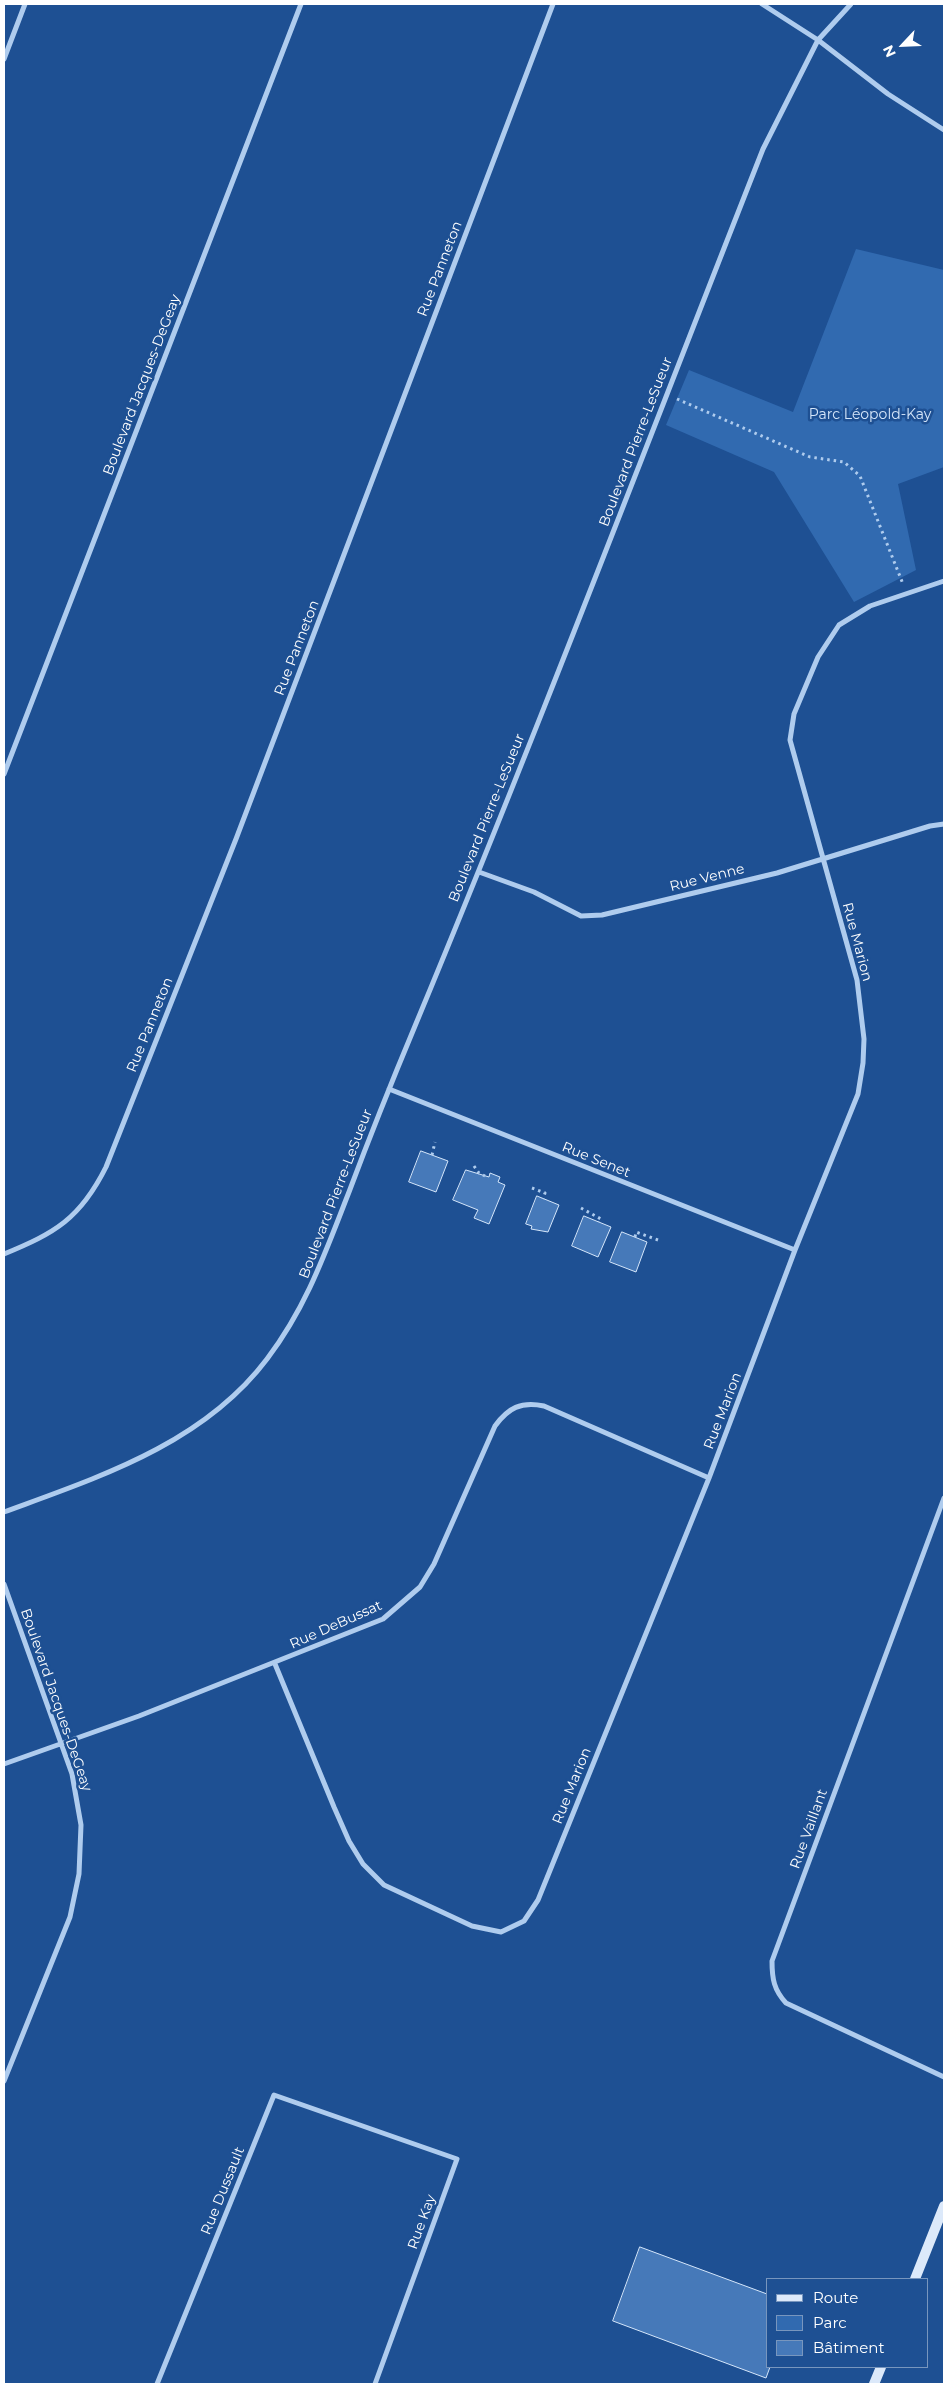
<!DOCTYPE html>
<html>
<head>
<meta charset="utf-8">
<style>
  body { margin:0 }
  #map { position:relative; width:948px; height:2388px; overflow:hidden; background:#1e5093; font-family:Montserrat,sans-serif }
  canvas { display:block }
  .frame { position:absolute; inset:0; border:5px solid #fff; pointer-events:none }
  .legend { position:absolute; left:766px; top:2278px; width:162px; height:90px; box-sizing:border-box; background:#1e5093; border:1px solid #7896be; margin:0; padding:6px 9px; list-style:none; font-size:15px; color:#fff }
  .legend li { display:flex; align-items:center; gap:10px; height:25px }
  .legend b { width:25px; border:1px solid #7896be }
  .north { position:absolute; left:878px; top:20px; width:50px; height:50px; -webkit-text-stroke:4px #1e5093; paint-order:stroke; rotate:245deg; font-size:14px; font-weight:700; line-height:20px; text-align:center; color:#fff }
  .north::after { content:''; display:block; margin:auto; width:18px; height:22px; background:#fff; clip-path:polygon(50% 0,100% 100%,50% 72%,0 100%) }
</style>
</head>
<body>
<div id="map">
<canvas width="948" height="2388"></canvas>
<div class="frame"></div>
<ul class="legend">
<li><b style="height:6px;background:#dce9fa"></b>Route</li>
<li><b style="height:14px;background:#316ab0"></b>Parc</li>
<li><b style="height:14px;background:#4679b9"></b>Bâtiment</li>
</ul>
<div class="north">N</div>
</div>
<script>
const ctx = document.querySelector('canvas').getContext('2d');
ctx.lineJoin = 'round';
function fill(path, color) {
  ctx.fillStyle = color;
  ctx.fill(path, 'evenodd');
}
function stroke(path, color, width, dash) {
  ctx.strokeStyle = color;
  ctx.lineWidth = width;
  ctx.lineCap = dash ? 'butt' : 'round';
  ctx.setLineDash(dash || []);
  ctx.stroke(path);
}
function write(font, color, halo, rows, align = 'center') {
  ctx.font = font + ' Montserrat,sans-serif';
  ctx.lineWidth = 5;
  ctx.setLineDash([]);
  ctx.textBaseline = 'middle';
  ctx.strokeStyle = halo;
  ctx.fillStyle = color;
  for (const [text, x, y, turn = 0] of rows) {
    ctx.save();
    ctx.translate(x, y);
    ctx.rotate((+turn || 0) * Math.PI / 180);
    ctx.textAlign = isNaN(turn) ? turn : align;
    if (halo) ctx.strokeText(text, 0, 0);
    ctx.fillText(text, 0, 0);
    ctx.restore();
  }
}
const green = new Path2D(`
  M856,249L944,270V467L898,484L916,570L854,602L774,472L666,425L689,370L793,412Z`);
const building = new Path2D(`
  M421,1151L448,1161L436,1192L409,1182Z
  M466,1170L489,1177L490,1173L500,1177L498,1182L505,1185L489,1224L474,1218L478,1210L453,1200Z
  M537,1196L559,1205L548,1232L531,1229L532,1226L526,1224Z
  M584,1216L611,1227L598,1257L572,1246Z
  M622,1232L647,1242L636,1272L610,1262Z
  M640,2247L767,2294V2367H770L766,2378L613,2321Z`);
const path = new Path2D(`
  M677,399L810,457L844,462L860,476L903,584
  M432,1155L435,1142
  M474,1166L479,1173L485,1176
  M532,1188L545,1193L543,1199
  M581,1208L601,1219L599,1222
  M635,1237L636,1232L658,1240`);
const minor = new Path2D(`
  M762,4L818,40L888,94L944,130
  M4,59L25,4
  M4,774L301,4
  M479,872L534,892L581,916L602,915L777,873L930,826L944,824
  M389,1089L795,1250
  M4,1254C55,1233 80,1219 106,1167L236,839L553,4
  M944,1498L772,1961C772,1979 774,1990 786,2003L944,2077
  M4,1512C99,1477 203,1444 267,1359C307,1306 325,1253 349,1192C370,1136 392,1081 415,1026C536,735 648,441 763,149L818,40L851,4
  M4,1584L72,1774L81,1825L79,1874L70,1917L4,2081
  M275,1664L334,1807L349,1841L363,1864L384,1885L472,1926L501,1932L524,1921L538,1900L709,1478L795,1250L858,1094L863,1063L864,1039L857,980L790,740L794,714L818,657L839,625L870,606L944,581
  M4,1764L139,1716L383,1619L420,1587L434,1564L495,1426C508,1408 521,1401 544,1406L709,1478
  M157,2384L274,2095L457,2159L375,2384`);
const secondary = new Path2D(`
  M915,2279L944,2206
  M874,2384L881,2367`);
const streetNames = [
  ["Rue Panneton",440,269,-69],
  ["Boulevard Jacques-DeGeay",142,385,-69],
  ["Boulevard Pierre-LeSueur",636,442,-69],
  ["Rue Panneton",297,648,-69],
  ["Boulevard Pierre-LeSueur",487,818,-68],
  ["Rue Venne",707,878,-14],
  ["Rue Marion",857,942,75],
  ["Rue Panneton",150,1025,-68],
  ["Rue Senet",596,1160,22],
  ["Boulevard Pierre-LeSueur",336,1194,-69],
  ["Rue Marion",723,1411,-69],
  ["Rue DeBussat",336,1625,-24],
  ["Boulevard Jacques-DeGeay",56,1700,71],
  ["Rue Marion",572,1786,-68],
  ["Rue Vaillant",809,1829,-70],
  ["Rue Dussault",223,2191,-68],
  ["Rue Kay",422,2222,-70]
];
const parkNames = [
  ["Parc Léopold-Kay",870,415]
];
fill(green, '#316ab0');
fill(building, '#4679b9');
stroke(building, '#d5e6fa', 1);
stroke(path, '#afccee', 3, [2.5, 4]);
stroke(minor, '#afccee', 5);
stroke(secondary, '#dce9fa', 10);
write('14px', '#fff', '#1e5093', streetNames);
write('14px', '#d5e6fa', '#1e5093', parkNames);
</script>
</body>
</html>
